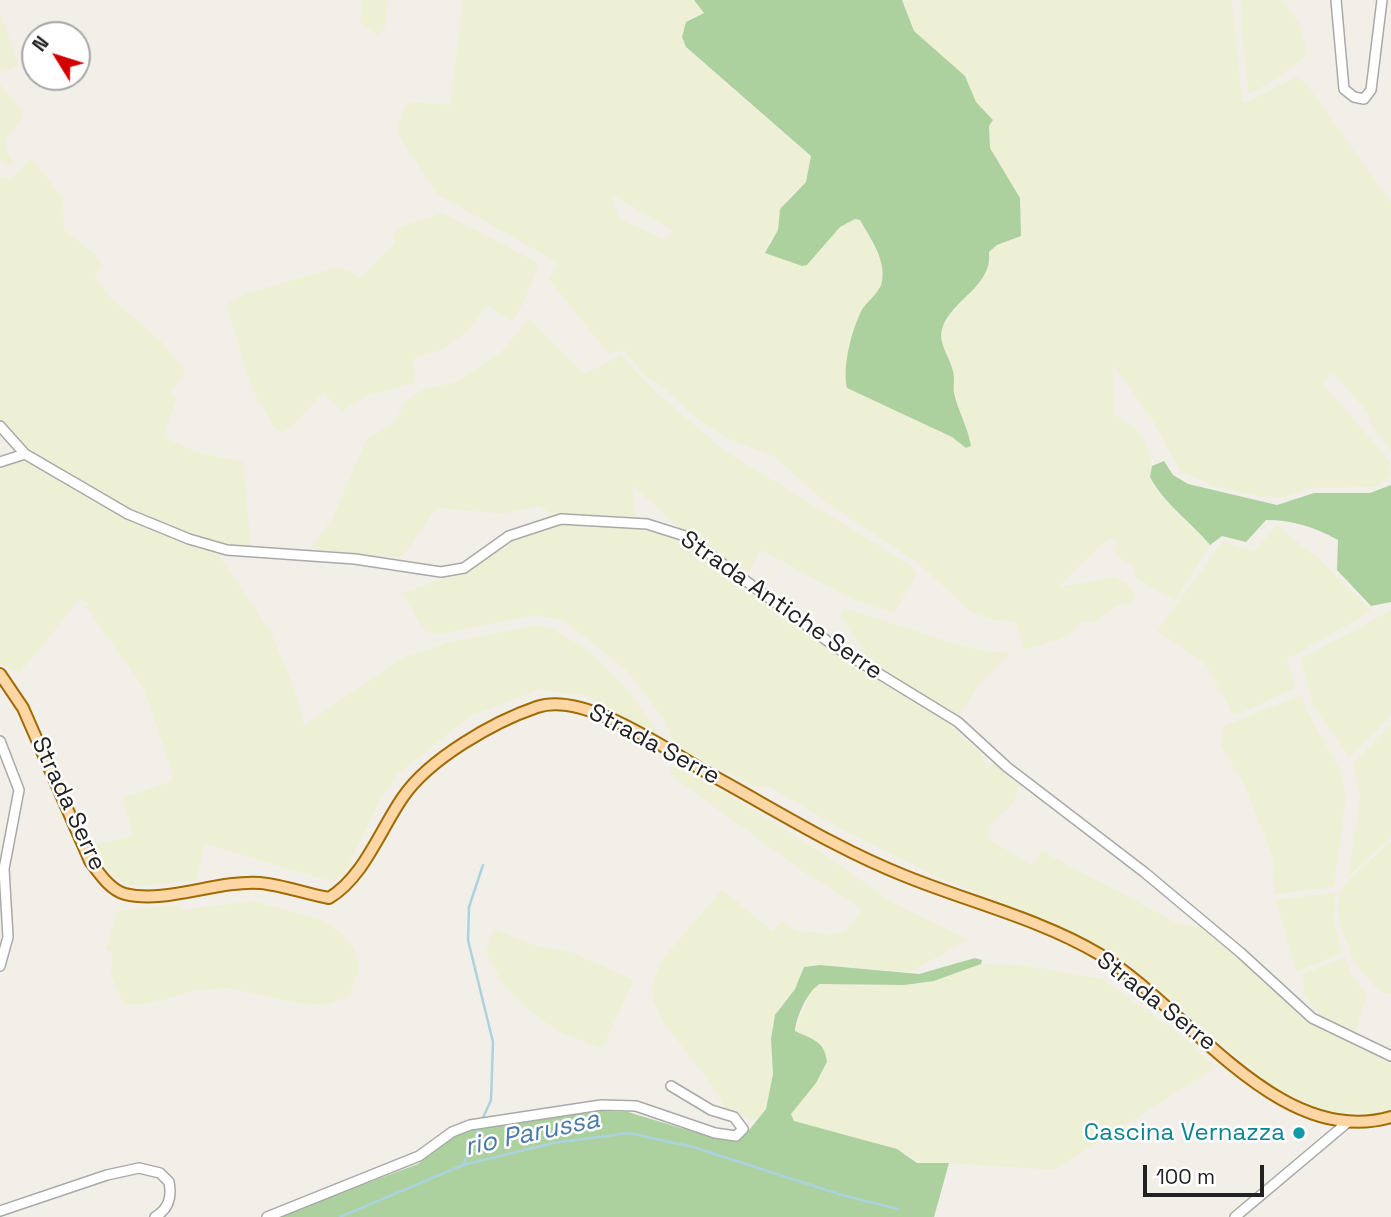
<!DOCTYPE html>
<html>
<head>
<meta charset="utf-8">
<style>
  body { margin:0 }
  #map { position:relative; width:1391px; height:1217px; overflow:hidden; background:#f2efe9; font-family:"Space Grotesk",sans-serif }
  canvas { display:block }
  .north { position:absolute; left:21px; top:21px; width:70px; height:70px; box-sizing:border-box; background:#fff; border:2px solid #a7a7a7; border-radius:50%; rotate:308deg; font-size:19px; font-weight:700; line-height:28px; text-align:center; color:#222 }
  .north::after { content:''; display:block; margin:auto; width:24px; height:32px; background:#d40000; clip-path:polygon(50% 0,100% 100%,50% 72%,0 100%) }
  .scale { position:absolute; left:1143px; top:1165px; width:121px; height:32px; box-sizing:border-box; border:4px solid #222; border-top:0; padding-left:9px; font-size:21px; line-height:24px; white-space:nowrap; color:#222; -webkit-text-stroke:5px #fff; paint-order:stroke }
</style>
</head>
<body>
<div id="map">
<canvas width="1391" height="1217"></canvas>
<div class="north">N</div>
<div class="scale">100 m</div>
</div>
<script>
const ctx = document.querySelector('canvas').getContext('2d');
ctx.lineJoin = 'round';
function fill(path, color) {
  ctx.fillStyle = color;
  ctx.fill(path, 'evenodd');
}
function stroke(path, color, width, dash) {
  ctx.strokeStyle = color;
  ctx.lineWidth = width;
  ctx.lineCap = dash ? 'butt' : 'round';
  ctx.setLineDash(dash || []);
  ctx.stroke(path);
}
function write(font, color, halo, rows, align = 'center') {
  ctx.font = font + ' "Space Grotesk",sans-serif';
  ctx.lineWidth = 5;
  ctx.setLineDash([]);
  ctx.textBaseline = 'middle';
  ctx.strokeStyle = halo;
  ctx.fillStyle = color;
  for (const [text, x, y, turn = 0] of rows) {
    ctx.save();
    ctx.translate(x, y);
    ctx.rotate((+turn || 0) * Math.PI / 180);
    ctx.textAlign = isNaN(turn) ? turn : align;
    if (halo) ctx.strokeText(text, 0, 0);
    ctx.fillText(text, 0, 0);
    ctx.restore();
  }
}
const farmland = new Path2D(`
  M362,0H388L385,28L378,35L360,24Z
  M463,0H694L704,13L690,18L686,48L811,156L806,182L790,196L779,214L778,230L768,243L807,265L840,227L855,219L860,220L881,260L882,282L847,388L952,437L966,448L970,440L954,393L953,372L941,341L942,330L949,317L983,278L990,263L989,252L997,245L1021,236L1020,198L990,148L989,126L993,120L976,102L964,76L914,31L902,0H1232L1242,100L1245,103L1296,77L1306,83L1391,202V451L1373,428L1368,413L1333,373L1322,383L1390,461L1391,476L1374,487L1309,488L1285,497H1262L1213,486L1180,471L1152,419L1113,366V413L1138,431L1145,441L1152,466L1150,477L1155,487L1179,516L1210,545L1175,601L1136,578L1133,567L1115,555L1116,540L1109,538L1058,587L1114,577L1127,583L1135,595L1132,604L1117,605L1094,623L1081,621L1074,632L1060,639L1025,650L1015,622L988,619L968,610L919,564L825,502L775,457L726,438L701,422L659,384L645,377L625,351L608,353L549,280L558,263L437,194L396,132L403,110L410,102L450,105ZM612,195L672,230L666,240L619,219Z
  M1242,0H1282L1299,23L1308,53L1283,75L1249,94L1241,30Z
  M0,12L19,65L0,73Z
  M0,84L25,115L6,139L5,147L14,163L10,166L0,161Z
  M28,160H33L63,198L64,229L94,253L102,265L95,277L111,298L161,341L186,372L171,391L177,399L165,430L169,439L196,452L243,462L251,548L204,541L133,514L31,454L0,422V177L11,179Z
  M442,213L537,262V270L522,306L511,322L487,305L469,330L444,349L413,359L415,383L367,396L342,411L323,393L292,427L282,433L274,427L253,391L226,304L248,293L336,267L352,271L358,279L385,253L395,241L391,237L401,226Z
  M529,318L585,374L621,355L656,392L724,450L910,565L917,574L894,613L853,600L761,550L747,575L684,533L632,485L636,517L553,515L539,506L503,514L442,508L433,513L407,551L399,557L310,549L333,517L367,438L393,424L406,401L422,390L458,381L500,353Z
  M16,462H30L108,507L149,526L150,530L216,551L271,632L294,687L304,725L404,657L449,642L537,625L551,628L585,648L623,684L655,727L659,740L587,696L538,690L469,717L399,773L380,800L346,872L333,882L205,844L196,880L142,886L126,884L113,876L94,850L97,844L133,835L122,798L172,781V771L143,687L86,607L89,603L80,599L20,673L0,664V466Z
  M563,522L658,530L684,538L702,549L831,649L941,716L982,755L987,768L994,762L1020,785L1014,802L988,827L987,838L1032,865L1042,851L1179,924L1204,927L1308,1022L1391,1063V1110L1374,1113L1324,1112L1299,1102L1265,1081L1131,966L1066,929L933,875L845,831L769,787L754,786L676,748L665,721L628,672L563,620L536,615L436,635L424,630L402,593L466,571L504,542Z
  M1277,525L1320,560L1372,611L1287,659L1295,688L1234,716L1205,664L1157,631L1223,541L1253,552Z
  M845,608L950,642L984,651L1010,653L981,682L959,717L868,664L864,651L840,616Z
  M1391,610V716L1349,757L1313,706L1301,659Z
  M1302,695L1306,709L1339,768L1346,793L1344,812L1334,887L1275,894L1273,857L1245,787L1221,745L1224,726Z
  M1391,724V838L1348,877L1360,798L1353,763Z
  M674,766L727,794L816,849L892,902L969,940L909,972L812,964L804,967L795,989L779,1007L771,1039L773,1074L768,1101L762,1116L751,1120L724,1108L719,1095L664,1023L653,1002L652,982L664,957L722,889L773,931L782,921L797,931L833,934L846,931L862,909L805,873L669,774Z
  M1391,841V993H1384L1373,985L1354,961L1339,923L1338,905L1339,893L1352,876Z
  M1336,892L1333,916L1342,953L1296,972L1276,900Z
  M254,901L323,920L343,935L355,950L360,967L349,996L327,1005L296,1003L229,988L198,990L151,1003L124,1005L111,976L112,952L106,950L117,911L179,904L180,910Z
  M494,929L537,946L569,951L634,980L602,1049L558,1031L531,1012L502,983L486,952Z
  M1345,957L1353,977L1367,995L1355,1033L1326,1021L1304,996L1303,974Z
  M981,964L1024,965L1102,979L1173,1029L1211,1062L1212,1070L1054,1170L949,1163L925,1165L897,1149L794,1122L791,1114L824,1070L812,1037L795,1031L813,987L835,982L865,986L934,981Z`);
const forest = new Path2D(`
  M694,0H902L914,31L965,76L976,102L993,120L989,126L990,148L1020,198L1021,236L997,245L989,252C993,287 951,299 942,329C938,344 950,357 953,371C955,378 953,386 954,393C958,411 968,427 971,446L966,448L952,437L847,388C842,367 852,327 863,308C869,300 881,291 882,281C886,259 870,238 860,220L855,219L840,227L807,265L802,266L765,253L778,230L780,209L806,182L811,156L686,47L682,37L686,22L704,13Z
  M1164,461L1173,475L1188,484L1277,505L1314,493H1370L1391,485V602L1371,606L1337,570L1338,540C1315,527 1293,520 1266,520L1246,542L1222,536L1210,545C1191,522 1164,504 1150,477L1152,466Z
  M975,958L982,960L981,964L934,981L904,985L820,984C808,990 796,1017 795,1031C812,1039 825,1041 827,1062L816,1083L791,1114L794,1121L897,1149L917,1163H949L934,1217H276L418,1164L455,1136L486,1126L601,1111L628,1112L714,1138H739L746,1134L766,1109L773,1074L771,1039L775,1015L795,989L804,967L820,965L919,974Z`);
const stream = new Path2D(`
  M482,1120L491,1100L493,1042L468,940L469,907L483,865
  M463,1165L480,1126
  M340,1217L463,1165L553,1143L629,1133L693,1147L842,1195L898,1209`);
const minor = new Path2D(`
  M1336,0L1344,89L1354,97L1364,99L1371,90L1382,0
  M0,426L25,454L128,514L189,539L227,550L355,559L441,572L464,568L509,536L561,519L647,524L685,536L837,648L958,722L1007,767L1144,872L1241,953L1312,1018L1391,1056
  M0,462L25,454
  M0,741L19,790L4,869L8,937L0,966
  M0,1211L107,1175L139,1168L160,1173L169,1182C172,1197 169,1209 155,1217
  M267,1217L419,1156L452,1132L470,1125L601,1105L636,1106L715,1133L736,1136L743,1129L734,1117L711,1110L671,1086
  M1235,1217L1348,1122`);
const major = new Path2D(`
  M0,674L23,708L90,861C99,873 110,890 125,894C166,904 217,880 260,883C283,885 306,894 329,898C364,877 380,830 403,797C429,759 493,722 537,707C585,690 671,753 715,777C777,811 839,850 905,876C969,902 1040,919 1099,954C1186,1006 1278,1150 1391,1117`);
const markers = [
  [1299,1133,7,"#0f9aa8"]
];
const streetNames = [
  ["Strada Antiche Serre",781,606,35],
  ["Strada Serre",654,745,28],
  ["Strada Serre",68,804,65],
  ["Strada Serre",1156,1002,38]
];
const cultureNames = [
  ["Cascina Vernazza",1285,1133]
];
const waterNames = [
  ["rio Parussa",532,1134,-12]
];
fill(farmland, '#eef0d5');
fill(forest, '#add19e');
stroke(stream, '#aad3df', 2.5);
stroke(minor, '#a9a9a9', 12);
stroke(major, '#a06b00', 14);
stroke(minor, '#fff', 9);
stroke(major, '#fcd6a4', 10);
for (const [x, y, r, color] of markers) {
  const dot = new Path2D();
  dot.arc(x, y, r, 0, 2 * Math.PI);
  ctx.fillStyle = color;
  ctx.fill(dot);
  stroke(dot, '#fff', 2.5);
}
write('24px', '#222', '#fff', streetNames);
write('24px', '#0d838f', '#fff', cultureNames, 'right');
write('italic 26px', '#4a7aab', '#fff', waterNames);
</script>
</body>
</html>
